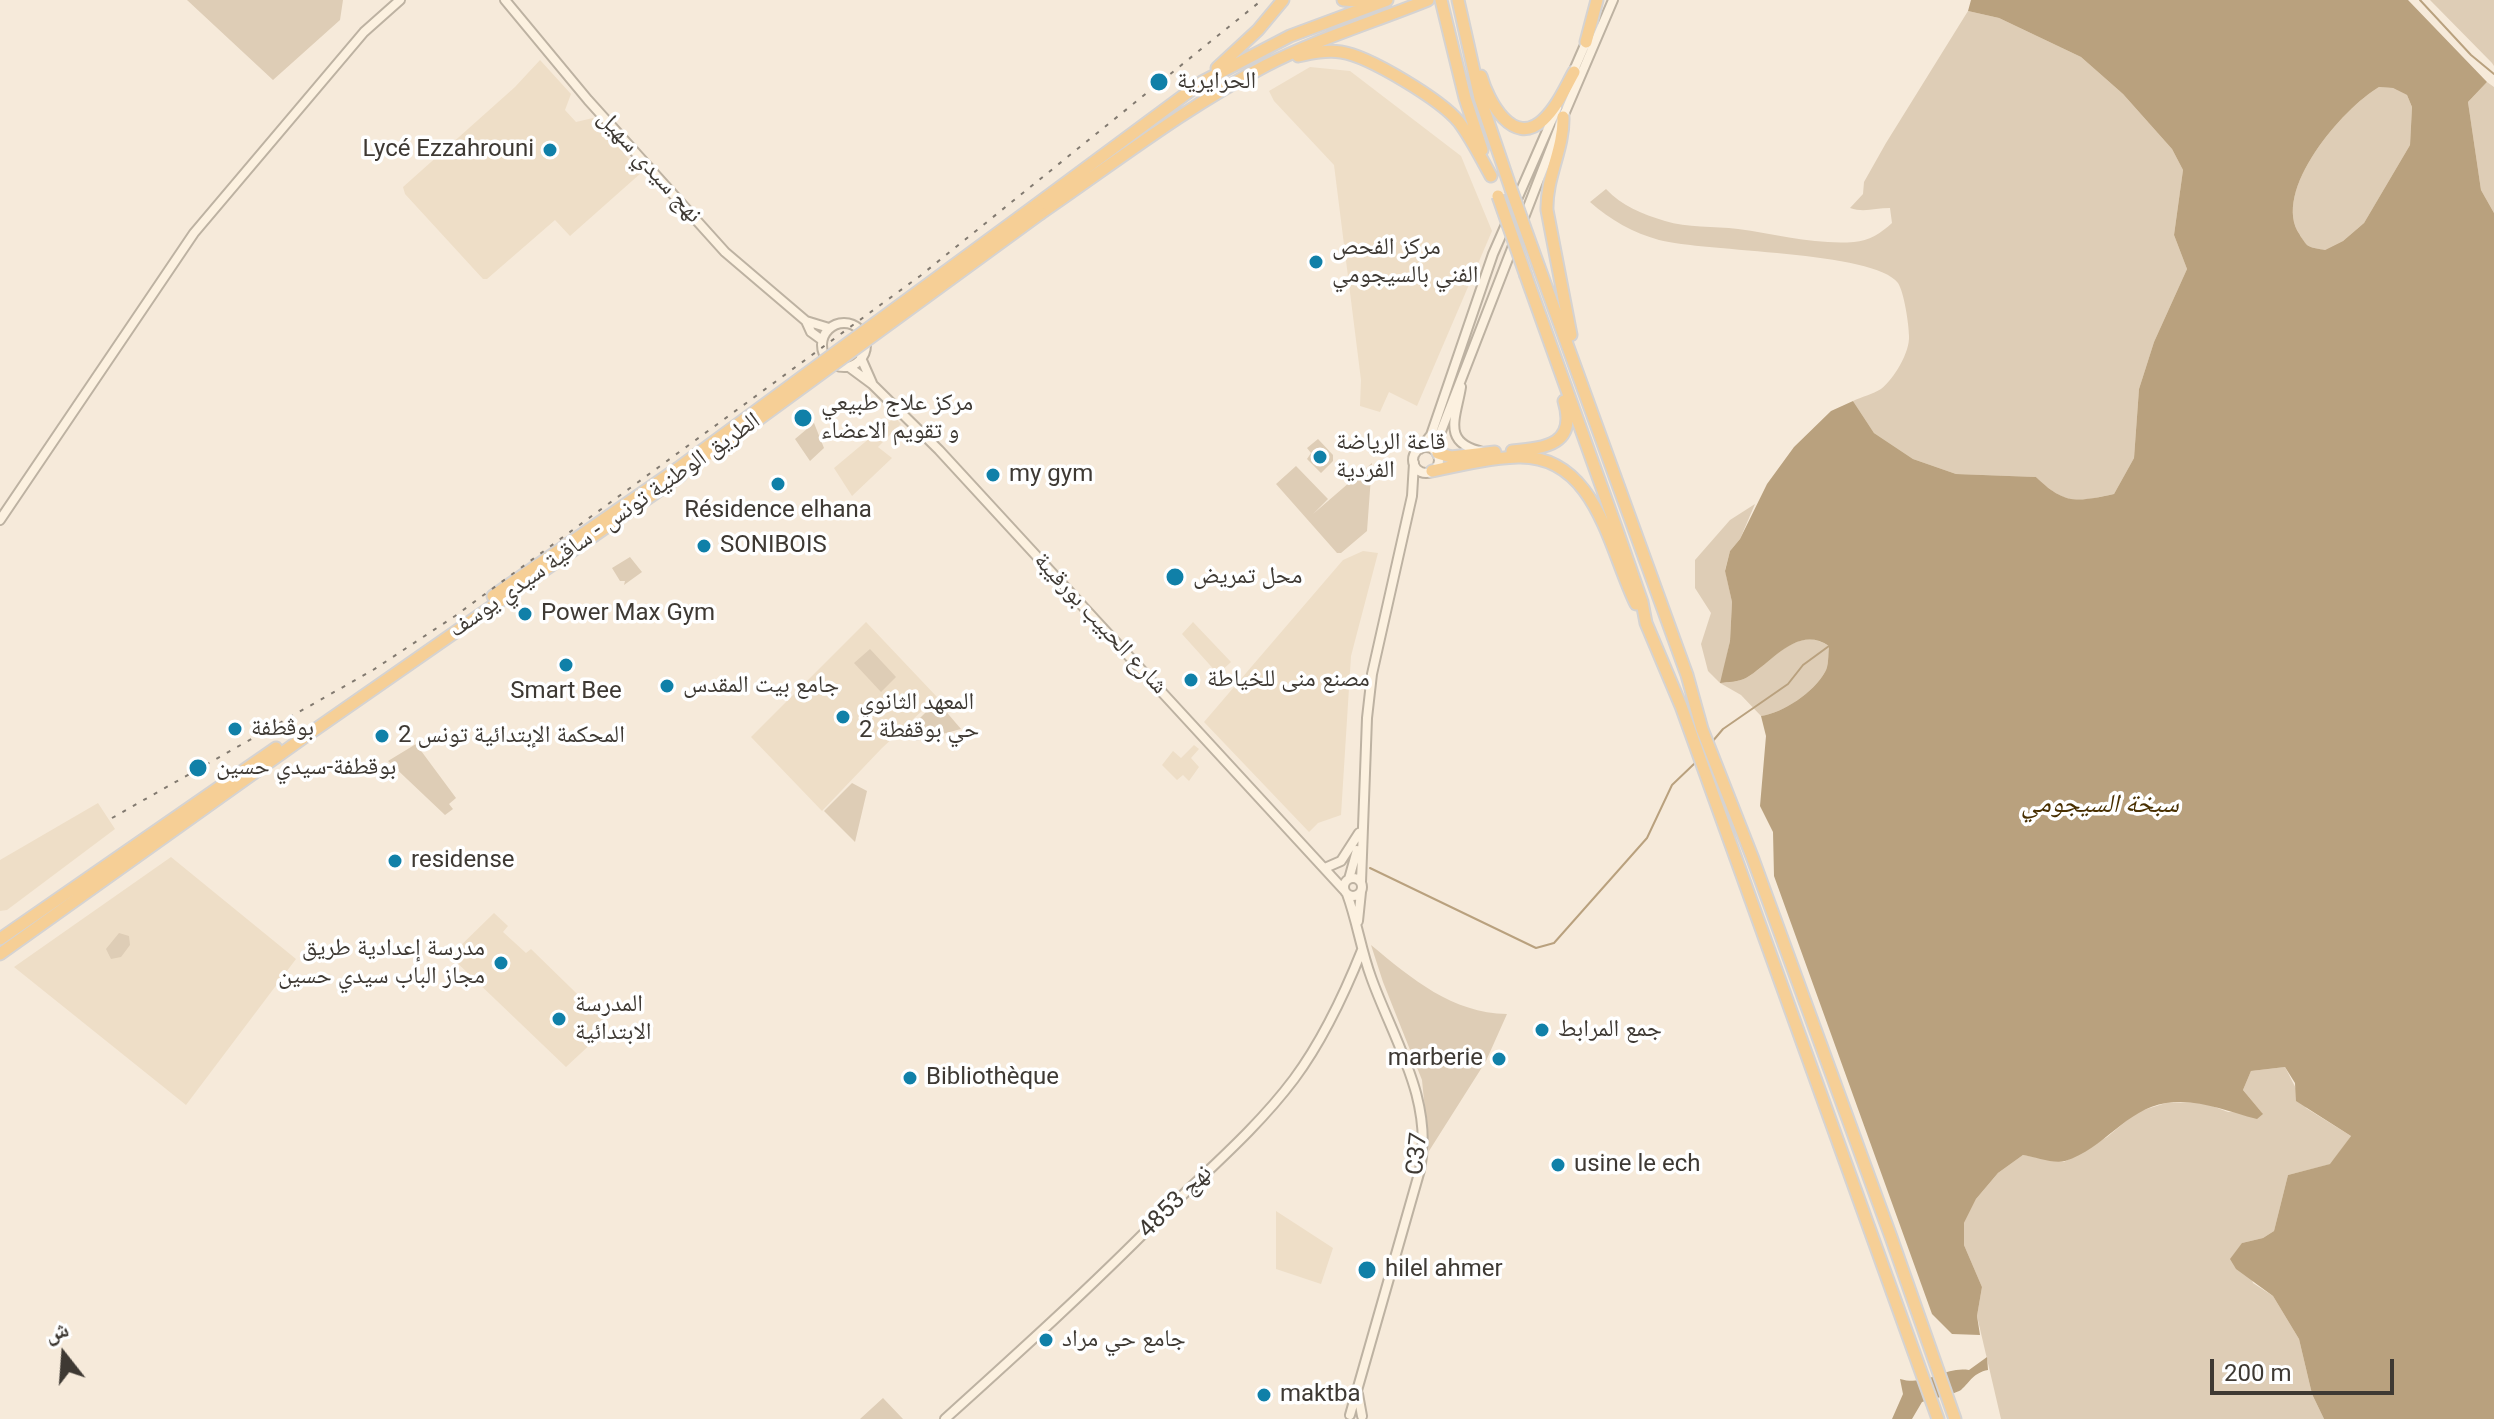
<!DOCTYPE html>
<html>
<head>
<meta charset="utf-8">
<style>
  body { margin:0 }
  #map { position:relative; width:2494px; height:1419px; overflow:hidden; background:#f6eada; font-family:Roboto,"Noto Naskh Arabic",sans-serif }
  canvas { display:block }
  .north { position:absolute; left:24px; top:1315px; width:80px; height:80px; -webkit-text-stroke:6px #fff; paint-order:stroke; rotate:343deg; font-size:22px; font-weight:700; line-height:32px; text-align:center; color:#3e3933 }
  .north::after { content:''; display:block; margin:auto; width:28px; height:36px; background:#3e3933; clip-path:polygon(50% 0,100% 100%,50% 72%,0 100%) }
  .scale { position:absolute; left:2210px; top:1359px; width:184px; height:36px; box-sizing:border-box; border:4px solid #3e3933; border-top:0; padding-left:10px; font-size:24px; line-height:28px; white-space:nowrap; color:#3e3933; -webkit-text-stroke:6px #fff; paint-order:stroke }
</style>
</head>
<body>
<div id="map">
<canvas width="2494" height="1419"></canvas>
<div class="north">ش</div>
<div class="scale">200 m</div>
</div>
<script>
const ctx = document.querySelector('canvas').getContext('2d');
ctx.lineJoin = 'round';
function fill(path, color) {
  ctx.fillStyle = color;
  ctx.fill(path, 'evenodd');
}
function stroke(path, color, width, dash) {
  ctx.strokeStyle = color;
  ctx.lineWidth = width;
  ctx.lineCap = dash ? 'butt' : 'round';
  ctx.setLineDash(dash || []);
  ctx.stroke(path);
}
function write(font, color, halo, rows, align = 'center') {
  ctx.font = font + ' Roboto,"Noto Naskh Arabic",sans-serif';
  ctx.lineWidth = 7;
  ctx.setLineDash([]);
  ctx.textBaseline = 'middle';
  ctx.strokeStyle = halo;
  ctx.fillStyle = color;
  for (const [text, x, y, turn = 0] of rows) {
    ctx.save();
    ctx.translate(x, y);
    ctx.rotate((+turn || 0) * Math.PI / 180);
    ctx.textAlign = isNaN(turn) ? turn : align;
    if (halo) ctx.strokeText(text, 0, 0);
    ctx.fillText(text, 0, 0);
    ctx.restore();
  }
}
const built = new Path2D(`
  M540,60L571,94L565,110L576,122L593,118L641,173L570,236L555,220L487,279H483L405,194L403,187L515,87Z
  M1310,67L1350,71L1461,156L1492,231L1417,406L1389,392L1380,412L1360,406L1361,380L1334,165L1274,101L1269,91Z
  M895,417L901,424L878,447L892,458L852,496L834,468Z
  M1363,551L1378,553L1351,656L1341,815L1318,823L1309,832L1204,722L1343,560Z
  M866,622L937,697L882,748L822,811L751,737Z
  M1193,622L1231,662L1218,674L1182,634Z
  M1194,745L1199,749L1191,758L1199,767L1189,781L1183,775L1177,780L1162,765L1173,751L1181,758Z
  M98,803L115,829L7,910L0,911V860Z
  M171,857L296,959L186,1105L14,967Z
  M494,913L508,926L503,932L526,953L531,949L610,1026L566,1067L450,956Z
  M1276,1211L1333,1248L1321,1284L1276,1269Z`);
const green = new Path2D(`
  M187,0H343L340,20L273,80Z
  M2430,0H2494V66L2492,63Z
  M1968,11L1999,18L2081,57L2123,94L2172,149L2183,170L2174,235L2187,269L2154,342L2139,389L2134,458L2114,494C2076,502 2066,506 2036,477L1956,474L1913,459L1874,433L1853,401C1861,397 1873,394 1881,389C1894,379 1910,352 1909,336C1909,325 1904,292 1898,283C1875,251 1704,252 1659,240C1634,233 1610,220 1590,202L1606,189C1622,206 1642,214 1665,221C1687,228 1714,226 1738,229C1776,234 1816,245 1854,242C1869,241 1881,233 1892,223L1890,208C1875,208 1864,213 1850,208L1863,194L1864,182L1886,143Z
  M2487,82L2494,87V213L2481,190L2468,102Z
  M2379,87L2393,88L2407,95L2412,107L2410,145L2364,223L2343,241L2325,250C2320,249 2311,248 2307,245C2303,242 2302,238 2300,235C2270,192 2343,108 2379,87Z
  M814,423L824,448L810,461L795,439Z
  M1318,439L1333,455V461L1321,473L1307,459L1311,453L1307,448Z
  M1372,463L1367,531L1341,553H1337L1276,484L1296,466L1328,499L1313,514Z
  M1755,504L1740,539L1730,551L1725,570L1732,602L1730,641L1721,683C1728,682 1739,682 1746,678C1772,663 1796,624 1829,646C1828,654 1829,666 1825,672C1814,692 1783,713 1761,716L1741,695L1720,683L1708,671L1701,644L1711,613L1695,588V560L1730,520Z
  M630,557L642,572L624,585L625,581H620L612,568Z
  M870,649L896,677L881,692L854,663Z
  M937,701L961,729L916,741L908,730Z
  M416,744L456,798L449,804L453,809L445,815L388,761Z
  M852,783L867,791L855,842L824,811Z
  M119,933L129,936L130,945L121,957L111,959L106,949Z
  M1371,945C1412,979 1452,1013 1507,1014L1486,1061L1429,1151L1422,1080L1383,982Z
  M2285,1067L2306,1108L2351,1136L2331,1164L2288,1175L2274,1231L2263,1238L2242,1243L2253,1283L2273,1296L2299,1339L2312,1394L2324,1419H2001L1977,1316L1982,1287L1964,1245V1223L1976,1199L1998,1173L2023,1155L2064,1162L2107,1137L2137,1112L2166,1103L2202,1102L2228,1112L2262,1113L2243,1090L2251,1071Z
  M883,1398L903,1419H860Z`);
const water = new Path2D(`
  M1971,0H2408L2487,82L2468,102L2481,190L2494,213V1419H2324L2312,1394L2299,1339L2273,1296L2236,1269L2230,1259L2242,1243L2263,1238L2274,1231L2288,1175L2330,1164L2351,1136L2296,1101L2295,1083L2285,1067L2251,1071L2243,1090L2263,1114L2257,1119C2226,1111 2198,1098 2166,1103C2126,1109 2104,1149 2065,1161C2054,1164 2035,1157 2023,1155L1998,1173L1976,1199L1964,1223V1245L1982,1287L1977,1316L1980,1335L1952,1334L1932,1314L1774,876L1773,832L1760,806L1766,736L1761,716C1783,713 1814,692 1825,672C1829,666 1828,654 1829,646C1797,624 1771,664 1746,678C1739,682 1728,682 1720,683L1730,641L1732,602L1725,571L1730,551L1740,539L1767,484L1794,447L1831,411L1853,401L1874,433L1913,459L1956,474L2036,477C2065,505 2076,502 2114,494L2134,458L2139,389L2154,342L2187,269L2174,235L2183,170L2172,149L2123,94L2081,57L1999,18L1968,11ZM2379,87L2393,88L2407,95L2412,107L2410,145L2364,223L2343,241L2325,250C2320,249 2311,248 2307,245C2306,244 2300,236 2300,235C2270,192 2343,108 2379,87Z
  M1987,1357L1988,1370C1973,1373 1971,1381 1961,1390C1955,1394 1931,1399 1922,1402L1912,1419H1892L1903,1394L1900,1379C1927,1387 1944,1366 1969,1370Z`);
const stream = new Path2D(`
  M2420,0L2471,55L2494,74
  M1712,742L1723,729L1788,684L1803,665L1829,646
  M1370,868L1536,948L1554,943L1647,838L1672,785L1695,763`);
const secondary = new Path2D(`
  M505,0L588,100L725,252L806,321L829,328
  M1571,77L1588,38
  M806,321L811,332L822,340
  M822 345a22 22 0 1 1 44 0a22 22 0 1 1-44 0Z
  M861,358L872,383
  M849,367L872,384L939,450L1344,890
  M1461,387C1456,418 1441,443 1483,452
  M1413 460a13 13 0 1 1 26 0a13 13 0 1 1-26 0Z
  M1420,449L1431,435L1493,254L1557,108
  M1438,453V439L1563,117L1613,0
  M0,520L194,233L364,32L400,0
  M1325,868L1341,861L1359,833
  M1344 887a9 9 0 1 1 18 0a9 9 0 1 1-18 0Z
  M1349,879L1357,850
  M1361,882L1367,718L1372,674L1412,496L1414,463
  M1347,894C1357,921 1361,950 1371,977C1393,1039 1434,1100 1420,1170L1350,1415
  M1358,921L1361,892
  M1358,1394L1362,1416
  M945,1419C1017,1354 1090,1288 1158,1219C1204,1173 1255,1131 1294,1079C1323,1040 1344,995 1362,950`);
const highway = new Path2D(`
  M1343,0L1373,2
  M1441,0L1465,98L1482,150
  M1458,0L1480,98L1511,189
  M1586,42L1597,0
  M1298,56C1312,53 1326,50 1341,52C1369,56 1441,100 1459,122C1471,138 1481,158 1491,176
  M1217,68L1258,30L1283,0
  M1481,76C1488,101 1513,148 1543,120C1557,107 1565,88 1574,72
  M1563,117C1564,149 1546,177 1547,210L1571,335
  M1036,205L1202,82L1290,36L1387,0
  M1041,213C1114,163 1186,107 1265,66C1317,39 1374,22 1428,0
  M1539,267L1687,675L1702,729L1753,859L1891,1237L1955,1419
  M1526,276L1616,527L1642,602L1646,623L1681,706L1938,1419
  M1512,451C1547,448 1577,444 1564,401
  M1438,453L1451,457L1495,452
  M1432,471C1460,465 1489,458 1518,457C1596,455 1609,549 1636,604
  M493,596L677,469
  M0,939L276,748
  M0,954L303,738L681,475`);
const rail = new Path2D(`
  M112,818L373,670L455,616L920,276L1262,0`);
const highwayBridge = new Path2D(`
  M1511,189L1539,267
  M1498,196L1526,276
  M711,454L1041,213
  M677,469L1036,205`);
const markers = [
  [1159,82,10,"#1080a8"],
  [550,150,8,"#1080a8"],
  [1316,262,8,"#1080a8"],
  [803,418,10,"#1080a8"],
  [1320,457,8,"#1080a8"],
  [993,475,8,"#1080a8"],
  [778,484,8,"#1080a8"],
  [704,546,8,"#1080a8"],
  [1175,577,10,"#1080a8"],
  [525,614,8,"#1080a8"],
  [566,665,8,"#1080a8"],
  [1191,680,8,"#1080a8"],
  [667,686,8,"#1080a8"],
  [843,717,8,"#1080a8"],
  [235,729,8,"#1080a8"],
  [382,736,8,"#1080a8"],
  [198,768,10,"#1080a8"],
  [395,861,8,"#1080a8"],
  [501,963,8,"#1080a8"],
  [559,1019,8,"#1080a8"],
  [1542,1030,8,"#1080a8"],
  [1499,1059,8,"#1080a8"],
  [910,1078,8,"#1080a8"],
  [1558,1165,8,"#1080a8"],
  [1367,1270,10,"#1080a8"],
  [1046,1340,8,"#1080a8"],
  [1264,1395,8,"#1080a8"]
];
const poiNames = [
  ["الحرايرية",1177,82],
  ["Lycé Ezzahrouni",534,150,"right"],
  ["مركز الفحص",1332,248],
  ["الفني بالسيجومي",1332,276],
  ["مركز علاج طبيعي",821,404],
  ["و تقويم الاعضاء",821,432],
  ["قاعة الرياضة",1336,443],
  ["الفردية",1336,471],
  ["my gym",1009,475],
  ["Résidence elhana",778,511,"center"],
  ["SONIBOIS",720,546],
  ["محل تمريض",1193,577],
  ["Power Max Gym",541,614],
  ["مصنع منى للخياطة",1207,680],
  ["جامع بيت المقدس",683,686],
  ["Smart Bee",566,692,"center"],
  ["المعهد الثانوي",859,703],
  ["حي بوقفطة 2",859,731],
  ["بوڨطفة",251,729],
  ["المحكمة الإبتدائية تونس 2",398,736],
  ["بوقطفة-سيدي حسين",216,768],
  ["residense",411,861],
  ["مدرسة إعدادية طريق",485,949,"right"],
  ["مجاز الباب سيدي حسين",485,977,"right"],
  ["المدرسة",575,1005],
  ["الابتدائية",575,1033],
  ["جمع المرابط",1558,1030],
  ["marberie",1483,1059,"right"],
  ["Bibliothèque",926,1078],
  ["usine le ech",1574,1165],
  ["hilel ahmer",1385,1270],
  ["جامع حي مراد",1062,1340],
  ["maktba",1280,1395]
];
const streetNames = [
  ["نهج سيدي سهيل",649,167,48],
  ["الطريق الوطنية تونس - ساقية سيدي يوسف",605,526,-35],
  ["شارع الحبيب بورقيبة",1100,624,47],
  ["C37",1418,1154,-84],
  ["نهج 4853",1176,1202,-45]
];
const waterNames = [
  ["سبخة السيجومي",2100,805]
];
fill(built, '#eedec7');
fill(green, '#decdb6');
fill(water, '#b9a17e');
stroke(stream, '#b9a17e', 2);
stroke(secondary, '#bdb2a2', 12);
stroke(highway, '#d5d3d2', 15);
stroke(secondary, '#fcf1e0', 8);
stroke(highway, '#f6cf96', 11);
stroke(rail, '#827a70', 2, [4, 8]);
stroke(highwayBridge, '#d5d3d2', 15, []);
stroke(highwayBridge, '#f6cf96', 11);
for (const [x, y, r, color] of markers) {
  const dot = new Path2D();
  dot.arc(x, y, r, 0, 2 * Math.PI);
  ctx.fillStyle = color;
  ctx.fill(dot);
  stroke(dot, '#fff', 3);
}
write('24px', '#3e3933', '#fff', poiNames, 'left');
write('24px', '#3e3933', '#fff', streetNames);
write('italic 26px', '#482f01', '#fff', waterNames);
</script>
</body>
</html>
